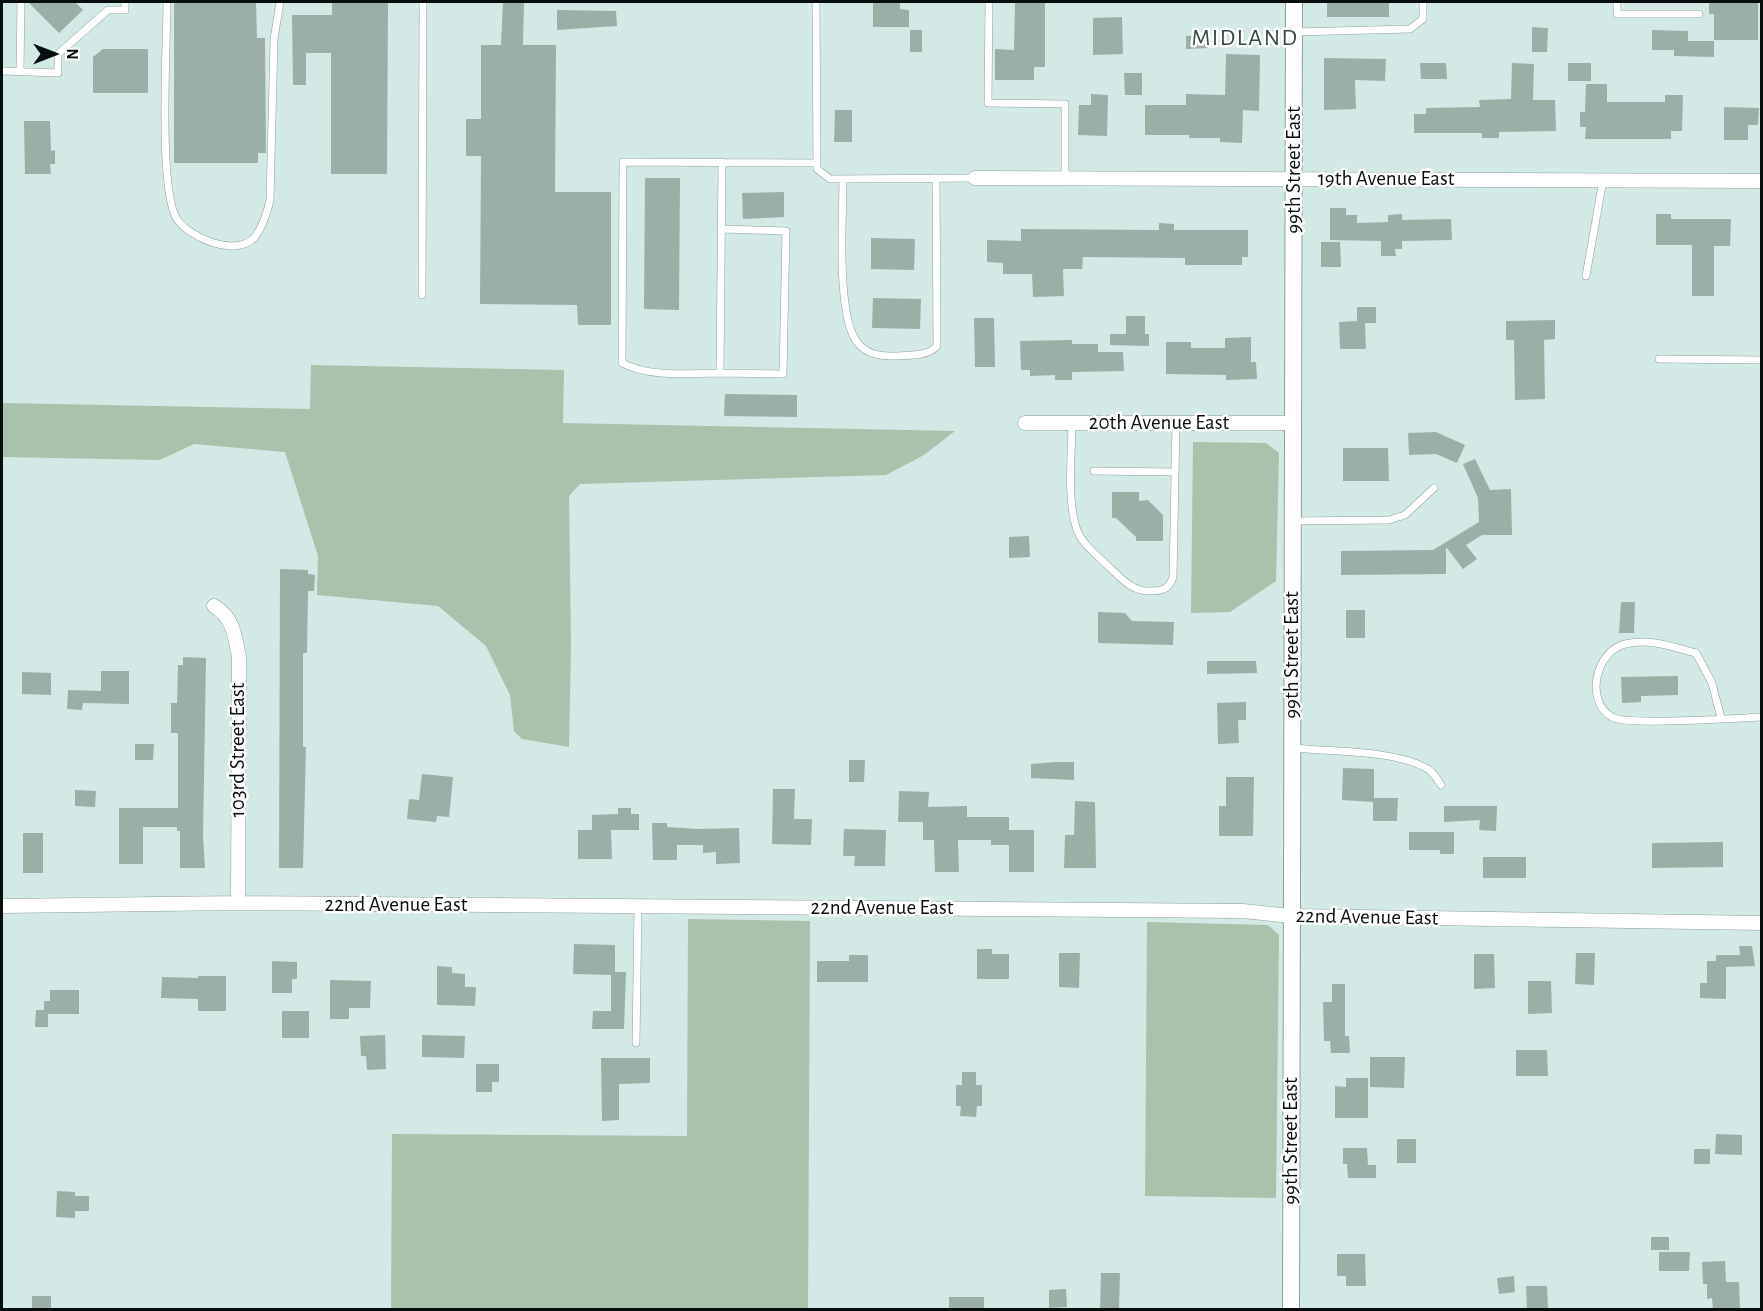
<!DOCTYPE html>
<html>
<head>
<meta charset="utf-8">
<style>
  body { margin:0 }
  #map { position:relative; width:1763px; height:1311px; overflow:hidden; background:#d2e9e6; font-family:"Alegreya Sans",sans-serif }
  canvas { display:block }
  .frame { position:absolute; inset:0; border:3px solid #070e0d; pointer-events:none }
  .north { position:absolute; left:24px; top:24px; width:60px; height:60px; -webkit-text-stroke:4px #fff; paint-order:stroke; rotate:90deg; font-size:16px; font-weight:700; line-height:24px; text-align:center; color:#070e0d }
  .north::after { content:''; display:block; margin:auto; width:21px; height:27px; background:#070e0d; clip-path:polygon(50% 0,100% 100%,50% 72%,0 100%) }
</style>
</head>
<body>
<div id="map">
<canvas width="1763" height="1311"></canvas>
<div class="frame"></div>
<div class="north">N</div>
</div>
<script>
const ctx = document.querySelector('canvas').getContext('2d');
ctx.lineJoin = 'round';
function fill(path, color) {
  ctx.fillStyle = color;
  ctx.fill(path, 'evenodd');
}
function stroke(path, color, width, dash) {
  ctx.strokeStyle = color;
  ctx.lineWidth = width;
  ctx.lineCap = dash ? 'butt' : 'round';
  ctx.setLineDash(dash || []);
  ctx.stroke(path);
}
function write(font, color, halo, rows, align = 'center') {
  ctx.font = font + ' "Alegreya Sans",sans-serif';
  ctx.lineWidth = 5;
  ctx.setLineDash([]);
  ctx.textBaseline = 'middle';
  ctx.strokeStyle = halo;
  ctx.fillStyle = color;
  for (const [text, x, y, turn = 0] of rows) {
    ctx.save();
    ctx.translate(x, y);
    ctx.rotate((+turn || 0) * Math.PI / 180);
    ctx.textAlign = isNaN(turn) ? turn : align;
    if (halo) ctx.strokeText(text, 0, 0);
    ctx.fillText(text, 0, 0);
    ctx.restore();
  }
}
const green = new Path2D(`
  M311,365L564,370L563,423L955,431L924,455L886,475L580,484L569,496L571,645L569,747L522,739L514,731L510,695L486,646L438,606L317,595L318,556L285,452L194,444L160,460L2,457V403L310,409Z
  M1193,442L1266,443L1279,453L1276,581L1230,612L1191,613Z
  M688,919L810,921L808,1309H391L392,1134L687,1136Z
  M1147,922L1268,925L1279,935L1276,1198L1145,1196Z`);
const building = new Path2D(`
  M28,2H75L83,10L59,33Z
  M256,2L257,38H265L266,153H258V163H174V3Z
  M332,2H388L387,174H331V53H306V85H293L292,15H332Z
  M503,2H524L523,45H556L555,192H611V325H578L577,305L480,304L481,156H466V119H481V45H501Z
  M873,2H900V9L909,10V27H873Z
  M1015,2H1045V67H1034V80H995V49L1014,50Z
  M1327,2H1389V17H1327Z
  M1709,2H1758V40H1714V14H1709Z
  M557,10L616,11L617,26L557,30Z
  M1122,17L1123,54L1093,55V18Z
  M1532,27L1548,28L1547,52H1532Z
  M910,30H922V52H910Z
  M1652,30L1688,31V41H1714V57L1674,56V50H1652Z
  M1208,35V48L1186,49V36Z
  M103,49H148V93H93V57Z
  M1226,54L1260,55L1259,111L1243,110L1242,143L1220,142V138H1189V135H1145V105H1186V94L1225,95Z
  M1324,58L1386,59L1385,81L1355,80L1356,109L1324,110Z
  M1420,63H1446L1447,79H1421Z
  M1512,63L1534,64L1533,100H1555L1556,131L1499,132V138H1482V133H1414V114H1426V108L1480,107L1479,100L1511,99Z
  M1568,63H1591V81H1568Z
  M1124,73H1142V95H1125Z
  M1586,84H1607V102H1665V95H1683L1682,131H1671V139H1585L1586,127H1580V112H1585Z
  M1091,94L1108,95L1107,136L1078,135L1079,105H1091Z
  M1724,107L1759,108L1758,125H1748V140H1724Z
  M835,110H852V142H834Z
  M24,121H50L51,151L55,150V164H50L51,174H25Z
  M645,178H680L679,310L644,309Z
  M784,192V217L743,219L742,193Z
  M1330,208H1346V215H1357V223L1388,222V215L1402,214V220L1451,219L1452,240L1402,241V249H1395L1396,256H1381V241L1330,240Z
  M1656,214H1671V219H1731L1730,246H1714V296H1692V245H1656Z
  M1159,223L1174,224V230H1248V257H1242V265H1185V258L1083,257L1082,269H1063L1064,296L1033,297L1032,274H1003V263L987,262V240L1021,241V229L1159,230Z
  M871,238L915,239L914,270L871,269Z
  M1321,242H1340L1341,267H1321Z
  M873,298L921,299L920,329L872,328Z
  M1357,307H1376V323H1365L1366,349H1340L1339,322L1357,321Z
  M1126,316H1145V334H1149V346L1110,345V334H1126Z
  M974,318H994L995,367H975Z
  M1555,320V339L1544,340L1545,399L1515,400L1514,340H1506V321Z
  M1251,337V362H1256L1257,379L1226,380V375L1166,374V342H1191V348H1225V338Z
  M1072,340V344H1098V352H1123L1124,371L1072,372V380H1055V375L1030,376V370H1021L1020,341Z
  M725,394L797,395V417L724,416Z
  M1436,432L1465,445L1457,463L1436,454L1409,455L1408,433Z
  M1343,448H1388L1389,481H1343Z
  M1475,459L1490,490L1511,489L1512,535H1482L1466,545L1477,559L1463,569L1446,547V574L1341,575V551L1433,550L1479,522L1478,498L1463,464Z
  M1112,492H1139V501L1148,500L1163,515V541H1136V537L1116,518H1112Z
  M1029,536L1030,557L1009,558V537Z
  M280,569L308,570V574L315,575L314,591H308L307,653H303V747H306L303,868H279Z
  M1621,602H1635L1634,633H1619Z
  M1346,610H1365V638H1346Z
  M1098,612L1125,613L1132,621L1174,622L1173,645L1098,643Z
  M183,657L206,658L203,836L205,868H180V831H177V827H143V864H119V808H178V733H171V703H177L178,665H183Z
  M1207,661H1256L1257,673L1207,674Z
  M101,671H129V704L83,703L82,710L67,709L68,690L101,691Z
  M22,672L51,673V695L22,694Z
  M1678,676V695L1641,696V702L1622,703L1621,677Z
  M1246,702V720H1238L1239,743L1218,744L1217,703Z
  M135,744H154L153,760H135Z
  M849,760H865L864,782H849Z
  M1056,762H1074V780L1031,778V764Z
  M1343,768L1374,769V798H1398L1397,821H1373V802L1342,800Z
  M422,774L453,777L449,817L437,816L436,822L407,819L409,799L419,800Z
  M1226,777H1254L1253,836H1219V806H1226Z
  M773,789H795L794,819H812L811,845L772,844Z
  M75,790L96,791L95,807L75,806Z
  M899,791L929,792L928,807L967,806V817H1009V830H1034V872H1009V845H991V840H958L959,872H935L934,840H923V822H898Z
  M1075,801L1095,802L1096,868H1064L1065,835H1074Z
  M1444,806H1497L1496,831L1479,830L1480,820L1444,822Z
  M618,808H631V814H639V830H611L612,859H578V830H592V815L618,814Z
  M652,823H667V827L698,829L739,828L740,863L716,864V852L703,853V845H677V860H653Z
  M844,829L886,830L885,866H854L855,856H843Z
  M1409,832H1454V854H1440V850H1409Z
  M23,833H43V873H23Z
  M1723,842V867L1652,868V843Z
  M1483,857H1526V878H1483Z
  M574,944L615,945V972H626L624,1029H592L593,1011H611V975L573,974Z
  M1739,946H1752L1755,966L1726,967V999L1700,998V983H1707V961H1716V955H1740Z
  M977,949H992V954H1009V979H977Z
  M1059,953H1080L1079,988L1059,987Z
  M1576,953H1595L1594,985L1575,984Z
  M1474,954H1494L1495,988L1474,989Z
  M849,955H868V982H817V961H849Z
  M272,961L297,962V979H292V993H272Z
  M437,966L452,967V973L465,974V987H476L475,1006L437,1005Z
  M198,976H226V1011H198V999L161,998L162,977L198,978Z
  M330,980L371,981L370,1008H349V1019H330Z
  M1528,981H1551L1552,1013L1528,1014Z
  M1332,984H1345V1036H1349L1350,1053H1331L1330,1041H1324L1323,1002H1332Z
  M50,990H79V1014H48V1027H35L36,1010H44V1001H50Z
  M282,1011H309V1038H282Z
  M385,1035L386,1069L367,1070L366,1056H361L360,1036Z
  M422,1035L465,1036L464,1058L422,1057Z
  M1516,1050H1547L1548,1076H1516Z
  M1370,1057H1405L1404,1088L1370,1087Z
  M601,1058H650V1083L619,1084V1120L602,1121Z
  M476,1064H499V1082H492V1092H476Z
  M962,1072H976V1085H982V1106H977L976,1117L960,1116L961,1106H956V1085H962Z
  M1346,1078H1368V1118H1335V1086L1346,1087Z
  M1716,1134L1742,1135V1155L1715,1154Z
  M1397,1139H1416V1163H1397Z
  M1343,1148H1367L1368,1165H1376V1178H1348L1347,1164H1343Z
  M1694,1149H1710V1164H1694Z
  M57,1191L75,1192V1196H89V1211H75V1218L56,1217Z
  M1651,1237H1669V1250H1651Z
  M1659,1252H1690L1689,1271H1659Z
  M1337,1254H1365L1366,1286H1346V1276H1337Z
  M1725,1261L1726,1282H1739L1740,1310H1713L1712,1298L1707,1299V1284H1703L1702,1262Z
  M1101,1273H1120L1119,1310H1100Z
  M1514,1276L1515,1292L1499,1294L1497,1278Z
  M1526,1286H1547L1548,1309L1527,1310Z
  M1066,1289L1067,1307L1049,1308V1290Z
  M32,1296H51V1310H32Z
  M949,1297H984V1310H949Z`);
const service = new Path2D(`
  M167,2C167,42 158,191 177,219C190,238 235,257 254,238C263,227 267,213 270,200L274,39L280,2
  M816,2L817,169L830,179L975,178
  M989,2L988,103L1065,104V178
  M1617,2V14H1699
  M1294,32L1410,29L1423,19V2
  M2,71L58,73V54L108,10H125V2
  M20,72L21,2
  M722,162L720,373C689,373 651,378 622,363L623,162L817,163
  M843,179C843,216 836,314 857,342C866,354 879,356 893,356C907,355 927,357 937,346L936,178
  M1586,276L1603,180
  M422,295L423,2
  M1659,359L1762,360
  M720,373L783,374L786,231L722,229
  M1072,423C1072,454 1065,512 1081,538C1088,549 1100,558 1110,568C1121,578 1132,591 1148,591C1162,591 1169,590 1173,577L1176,423
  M1094,471L1175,472
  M1292,521L1389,520L1405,515L1434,488
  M1721,718L1712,683L1696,653C1673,647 1649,638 1625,644C1596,651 1584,701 1612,717C1625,726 1738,718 1762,717
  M1294,748C1331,752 1394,750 1426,768C1433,771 1437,779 1441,785
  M636,1043L638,906`);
const minor = new Path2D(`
  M975,178L1762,181
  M1025,423H1293
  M214,606C233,617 235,636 239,657L238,903
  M2,906L238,903L1243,911L1291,916L1762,923`);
const tertiary = new Path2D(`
  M1291,1310L1294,2`);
const streetNames = [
  ["99th Street East",1294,170,-90],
  ["19th Avenue East",1386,179],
  ["20th Avenue East",1159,423],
  ["99th Street East",1292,655,-90],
  ["103rd Street East",238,750,-90],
  ["22nd Avenue East",396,905],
  ["22nd Avenue East",882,908],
  ["22nd Avenue East",1367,917,1],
  ["99th Street East",1291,1141,-90]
];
const quarterNames = [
  ["MIDLAND",1245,38]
];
fill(green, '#a9c2ab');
fill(building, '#9cafa6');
stroke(service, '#8ba09d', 8);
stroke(minor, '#8ba09d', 15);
stroke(tertiary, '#8ba09d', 18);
stroke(service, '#fff', 7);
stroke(minor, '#fff', 14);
stroke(tertiary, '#fff', 16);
write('21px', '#070e0d', '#fff', streetNames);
ctx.letterSpacing = '1.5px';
write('24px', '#364a47', '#fff', quarterNames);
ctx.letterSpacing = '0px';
</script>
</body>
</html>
